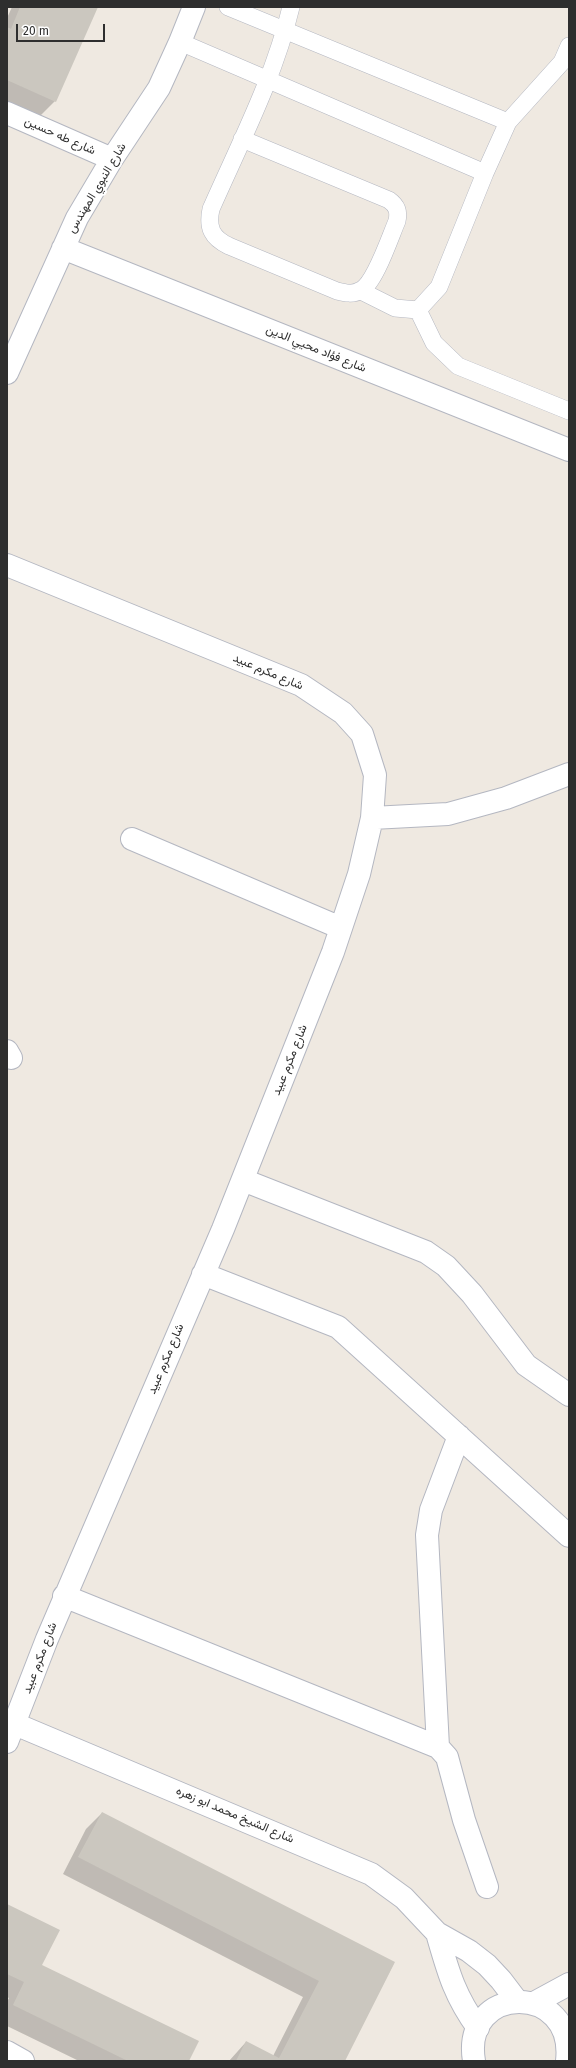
<!DOCTYPE html>
<html>
<head>
<meta charset="utf-8">
<style>
  body { margin:0 }
  #map { position:relative; width:576px; height:2068px; overflow:hidden; background:#efe9e1; font-family:"Fira Sans",sans-serif }
  canvas { display:block }
  .frame { position:absolute; inset:0; border:8px solid #2e2e2e; pointer-events:none }
  .scale { position:absolute; left:16px; top:24px; width:89px; height:18px; box-sizing:border-box; border:2px solid #2e2e2e; border-top:0; padding-left:5px; font-size:12px; line-height:14px; white-space:nowrap; color:#2e2e2e; -webkit-text-stroke:3px #fff; paint-order:stroke }
</style>
</head>
<body>
<div id="map">
<canvas width="576" height="2068"></canvas>
<div class="frame"></div>
<div class="scale">20 m</div>
</div>
<script>
const ctx = document.querySelector('canvas').getContext('2d');
ctx.lineJoin = 'round';
function fill(path, color) {
  ctx.fillStyle = color;
  ctx.fill(path, 'evenodd');
}
function stroke(path, color, width, dash) {
  ctx.strokeStyle = color;
  ctx.lineWidth = width;
  ctx.lineCap = dash ? 'butt' : 'round';
  ctx.setLineDash(dash || []);
  ctx.stroke(path);
}
function write(font, color, halo, rows, align = 'center') {
  ctx.font = font + ' "Fira Sans",Vazirmatn,sans-serif';
  ctx.lineWidth = 4;
  ctx.setLineDash([]);
  ctx.textBaseline = 'middle';
  ctx.strokeStyle = halo;
  ctx.fillStyle = color;
  for (const [text, x, y, turn = 0] of rows) {
    ctx.save();
    ctx.translate(x, y);
    ctx.rotate((+turn || 0) * Math.PI / 180);
    ctx.textAlign = isNaN(turn) ? turn : align;
    if (halo) ctx.strokeText(text, 0, 0);
    ctx.fillText(text, 0, 0);
    ctx.restore();
  }
}
const shadow = new Path2D(`
  M12,7H97L55,101L39,117L7,103V18Z
  M102,1813L394,1963L344,2061H229L246,2042L273,2056L303,1997L63,1874L86,1829Z
  M7,1905L41,1965L188,2061H79L7,2026V2002L9,1998L7,1997Z`);
const building = new Path2D(`
  M20,7H98L56,102L7,80V27L11,29Z
  M102,1812L395,1962L345,2061H236L246,2041L279,2058L319,1981L78,1857Z
  M7,1904L60,1930L42,1965L199,2041L189,2061H128L13,2005L24,1982L7,1974Z`);
const service = new Path2D(`
  M228,7L508,122
  M180,42L485,173
  M242,139L389,200C397,206 399,211 397,221C390,237 375,283 361,290C353,295 345,293 337,291L229,246C212,238 207,228 211,209C240,143 274,78 291,7
  M361,291L395,308L418,310L439,287L485,173L508,122L562,62L569,46
  M418,310L434,343L458,366L569,411`);
const minor = new Path2D(`
  M7,113L112,159
  M63,248L569,450
  M7,373L77,218L112,159L159,88L180,42L194,7
  M7,565L301,685L343,713L362,734L375,775L372,818L359,874L333,952L223,1229L47,1639L7,1742
  M372,818L448,814L506,798L569,774
  M132,839L341,928
  M7,1051L11,1058
  M243,1180L426,1252L446,1266L472,1294L526,1365L569,1395
  M203,1274L338,1327L569,1536
  M64,1596L438,1747L447,1757L464,1820L487,1887
  M15,1724L371,1874L404,1898L437,1933L469,1951L487,1965L501,1980L517,2001
  M438,1747L427,1535L431,1510L459,1436
  M437,1933C448,1971 454,1995 478,2028
  M7,2052L23,2061`);
const tertiary = new Path2D(`
  M534,2003L569,1984
  M474,2061C461,1983 576,1982 567,2061`);
const streetNames = [
  ["شارع طه حسين",60,136,24],
  ["شارع النبوي المهندس",97,188,-59],
  ["شارع فؤاد محيي الدين",316,349,22],
  ["شارع مكرم عبيد",268,672,23],
  ["شارع مكرم عبيد",290,1060,-68],
  ["شارع مكرم عبيد",166,1359,-67],
  ["شارع مكرم عبيد",40,1658,-69],
  ["شارع الشيخ محمد ابو زهره",235,1815,23]
];
fill(shadow, '#0003');
fill(building, '#cbc7bf');
stroke(service, '#b4b7c1', 18);
stroke(minor, '#b4b7c1', 24);
stroke(tertiary, '#b4b7c1', 24);
stroke(service, '#fff', 17);
stroke(minor, '#fff', 22);
stroke(tertiary, '#fff', 22);
write('12px', '#2e2e2e', '#fff', streetNames);
</script>
</body>
</html>
